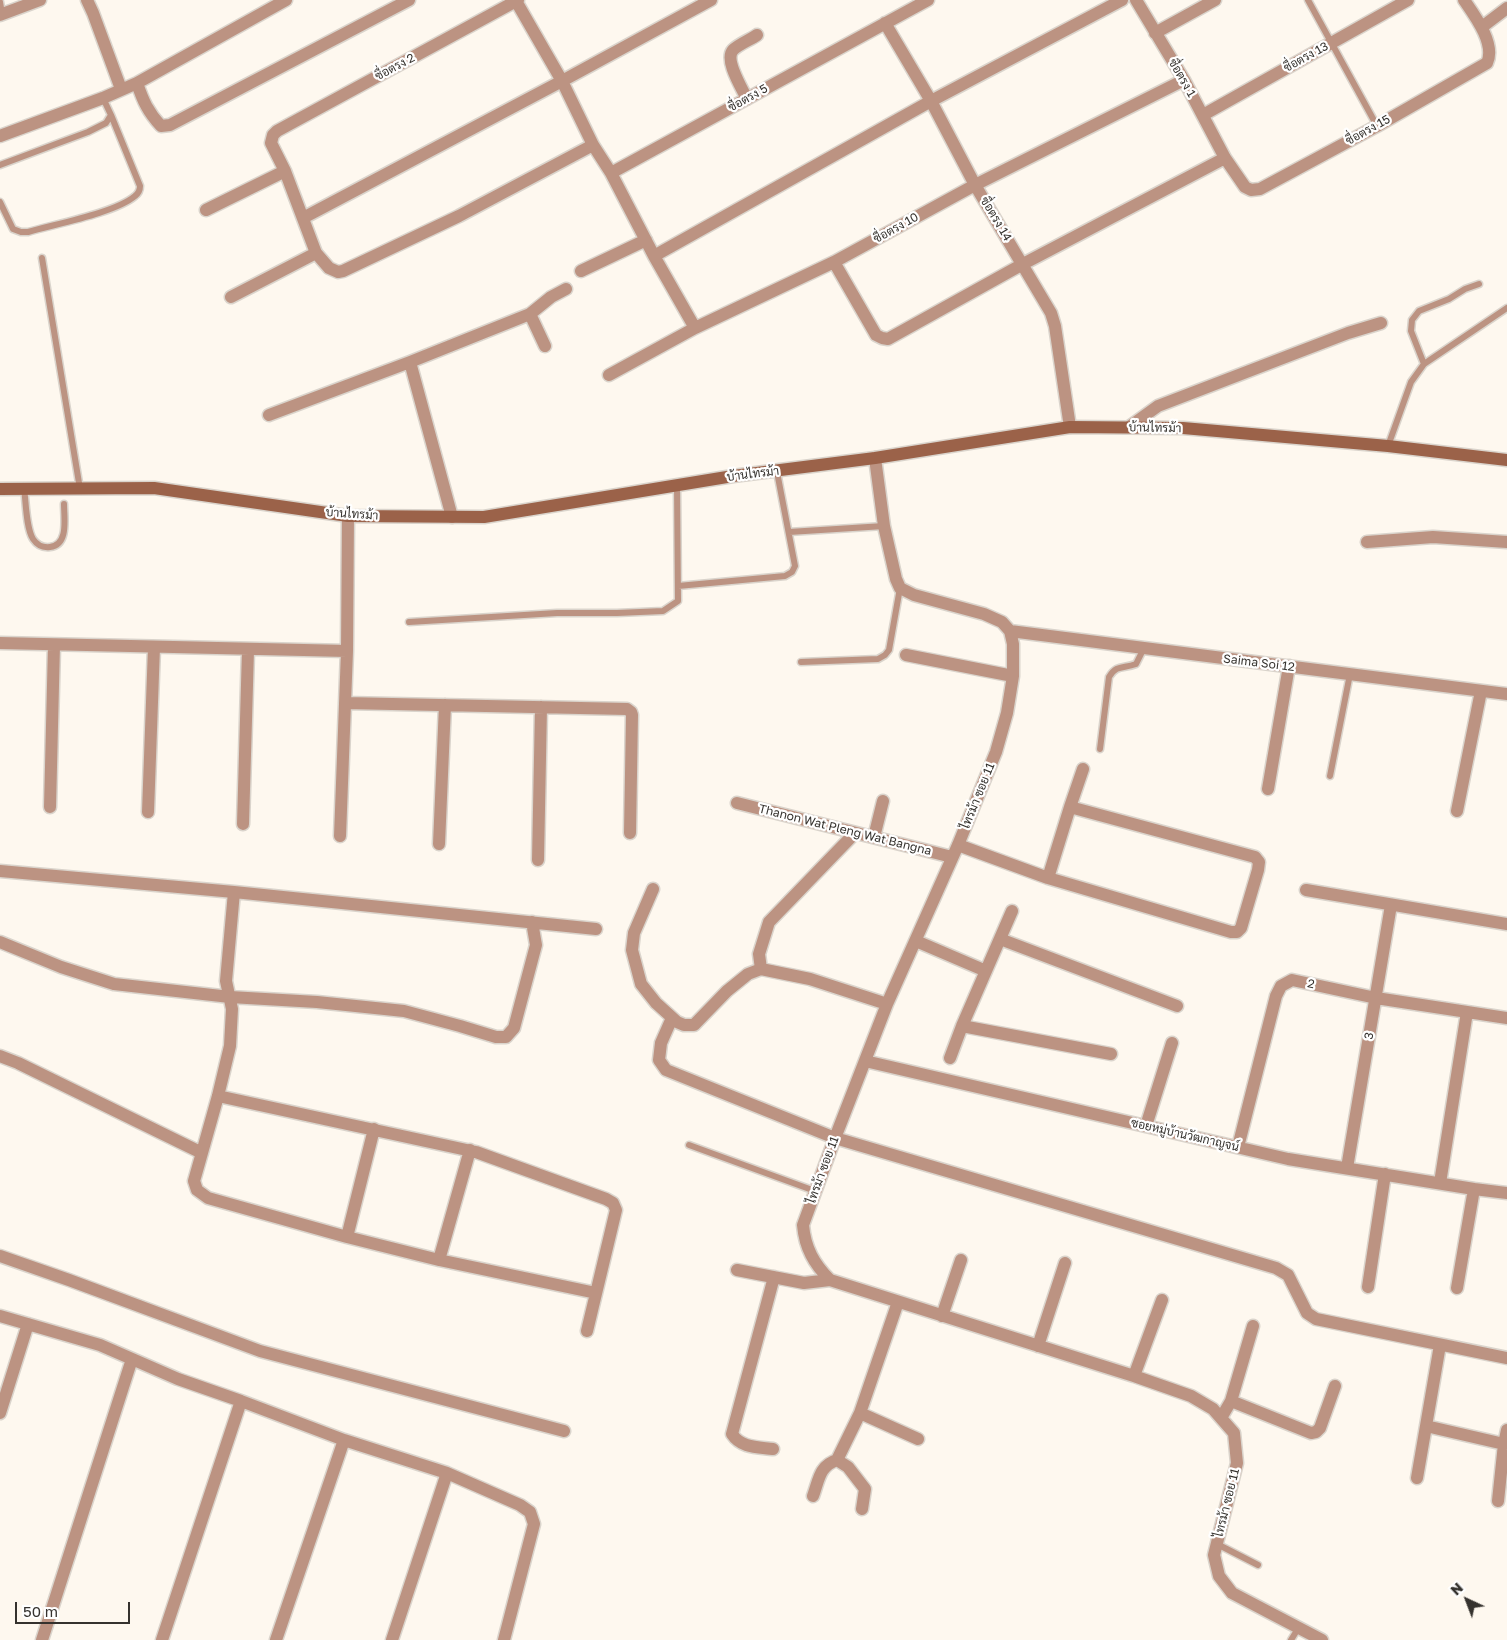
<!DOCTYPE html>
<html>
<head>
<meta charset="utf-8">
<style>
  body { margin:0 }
  #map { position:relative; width:1507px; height:1640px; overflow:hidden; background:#fef8ef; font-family:"Golos Text",sans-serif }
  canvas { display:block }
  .north { position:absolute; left:1442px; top:1575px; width:50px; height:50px; -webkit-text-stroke:4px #fff; paint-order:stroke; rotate:317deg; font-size:14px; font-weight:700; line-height:20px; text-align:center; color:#35322e }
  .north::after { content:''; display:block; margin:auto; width:18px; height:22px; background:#35322e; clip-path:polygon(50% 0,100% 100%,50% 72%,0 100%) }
  .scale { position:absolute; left:15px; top:1602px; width:115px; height:22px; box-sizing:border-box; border:2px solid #35322e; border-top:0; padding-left:6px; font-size:15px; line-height:18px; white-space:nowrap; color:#35322e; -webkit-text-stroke:4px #fff; paint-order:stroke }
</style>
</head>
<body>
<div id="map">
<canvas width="1507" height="1640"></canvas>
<div class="north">N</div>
<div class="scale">50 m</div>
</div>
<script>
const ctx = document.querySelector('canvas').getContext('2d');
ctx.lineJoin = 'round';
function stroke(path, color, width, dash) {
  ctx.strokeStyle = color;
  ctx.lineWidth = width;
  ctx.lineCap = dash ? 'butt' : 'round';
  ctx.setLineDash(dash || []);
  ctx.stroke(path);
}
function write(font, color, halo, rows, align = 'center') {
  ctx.font = font + ' "Golos Text",Sarabun,sans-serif';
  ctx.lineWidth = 4.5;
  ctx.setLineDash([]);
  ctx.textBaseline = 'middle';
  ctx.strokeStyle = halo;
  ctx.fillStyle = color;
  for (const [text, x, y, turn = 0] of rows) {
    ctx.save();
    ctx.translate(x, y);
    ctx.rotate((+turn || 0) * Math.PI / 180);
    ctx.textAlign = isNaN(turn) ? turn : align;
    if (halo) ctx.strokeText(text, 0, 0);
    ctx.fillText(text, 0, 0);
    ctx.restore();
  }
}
const lane = new Path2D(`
  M1308,0L1377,126
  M0,2L2,14
  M0,165L88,132L106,123L111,115L103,98
  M0,202L13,229L21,232H28C55,224 115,213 135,196C139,193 140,190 140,186L111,115
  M42,258L80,489
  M1424,364L1411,331L1412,320L1419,311L1449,299L1465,289L1479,284
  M1388,446L1411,382L1424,364L1507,308
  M24,488C26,502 26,528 33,539C37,545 42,548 50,547C69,545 64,518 64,504
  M789,532L884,526
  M678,586L785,576L792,572L795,566L777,472
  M409,622L557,613H617L663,611L678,601L677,485
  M801,662L878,659L885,655L889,650L900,588
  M1100,749L1109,677C1117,664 1123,669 1136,664L1144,648
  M1330,776L1350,674
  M689,1145L815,1191
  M1217,1544L1258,1565
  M1291,1640L1299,1627`);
const street = new Path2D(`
  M87,0L93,13L121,89
  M518,0L277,131L273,135L271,143L285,171L316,253L329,268L338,272L343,271L459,216L593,145
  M1136,0L1184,80L1225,158L1245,187L1251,190L1260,189L1377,126L1487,63C1496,44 1475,16 1464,0
  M516,1L562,81L593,145L611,173L654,256L695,328
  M0,15L40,0
  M885,23L931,101L975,185L1051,313L1055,326L1070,427
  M1482,27L1507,8
  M1155,33L1215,0
  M137,83C143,101 148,112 161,126L170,125L409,0
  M747,99C742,88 724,60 733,50C739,44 750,40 757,35
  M1203,115L1408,0
  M0,136L103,98L137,83L286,0
  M611,173L928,0
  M206,210L285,171
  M303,218L562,81L711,0
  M654,256L931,101L1122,0
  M834,262L876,335L882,338L888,339L1023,264L1225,158
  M581,271L646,240
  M231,297L316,253
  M545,346L530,314L551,297L566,289
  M410,362L452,517
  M609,375L695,328L834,262L975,185L1184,80
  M269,415L410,362L530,314
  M1129,427L1158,406L1348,333L1381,323
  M875,458L884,526L896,579L900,588L914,595L984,614L1002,622L1010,631L1013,644V676L1007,713L996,752L958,845L887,1004L835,1138L803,1225C805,1248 814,1264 830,1280L1134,1376L1191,1396L1213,1409L1234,1433L1237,1463L1214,1555L1219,1576L1232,1593L1322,1640
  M1367,542L1433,537L1507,542
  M1010,631L1507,694
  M0,643L347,651
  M906,655L1013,676
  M345,703L627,709L631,712L632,715L630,833
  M1268,789L1289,666
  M737,803L952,857
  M50,807L54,645
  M1457,811L1481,691
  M148,812L154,647
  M243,824L248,650
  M340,836L347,651L348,516
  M874,837L883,801
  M439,844L445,705
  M958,845L1048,878L1231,932H1237L1241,928L1258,870L1259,862L1255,857L1070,807
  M538,860L541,707
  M0,871L234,892L596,929
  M1048,878L1070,807L1083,769
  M653,889L634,933L632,950L641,984L656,1003L677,1022L684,1025H694L727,991L748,974L761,969L810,979L887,1004
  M1306,890L1507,924
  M234,892L226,981L232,1009L230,1046L218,1096L194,1181L197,1190L208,1198L347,1237L439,1260L596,1293
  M1000,939L1177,1006
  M916,941L986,971
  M0,942L61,967L114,984L230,997L317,1002L404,1011L460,1026L496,1037H506L514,1028L536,945L532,922
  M761,969L759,954L769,922L855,833
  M672,1018L661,1043L659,1060L666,1070L835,1138L1276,1268L1288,1275L1307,1313L1316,1319L1507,1358
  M962,1026L1111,1054
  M0,1056L18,1063L202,1153
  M950,1058L962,1026L1012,911
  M865,1061L1288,1159L1474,1189L1507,1193
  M218,1096L476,1152L606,1199L613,1203L616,1210L587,1331
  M1146,1126L1172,1043
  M1238,1147L1276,996L1281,986L1292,980L1376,998L1507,1018
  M1347,1168L1391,905
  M1440,1183L1467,1012
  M347,1237L374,1129
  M0,1256L69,1280L260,1351L564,1431
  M439,1260L470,1150
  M737,1270L804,1283L830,1280
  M1368,1287L1385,1174
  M1457,1288L1474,1189
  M0,1316L100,1345L178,1379L241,1401L344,1440L447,1473L520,1505L530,1512L534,1524L504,1640
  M942,1316L961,1260
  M1038,1346L1065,1263
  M1134,1376L1162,1300
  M1231,1401L1311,1433L1316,1432L1320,1428L1335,1386
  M0,1413L28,1324
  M860,1413L918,1439
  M1221,1418L1231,1401L1253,1326
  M1426,1426L1504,1444
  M773,1449C757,1447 741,1448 732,1434L774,1277
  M1417,1478L1440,1345
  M813,1496C819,1480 819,1466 837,1460
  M1498,1501L1504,1444L1507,1430
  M862,1509L865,1489L848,1467L837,1460L860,1413L898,1302
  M42,1640L132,1359
  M162,1640L241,1401
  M276,1640L344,1440
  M392,1640L447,1473`);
const secondary = new Path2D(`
  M0,489L154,488L348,516L484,517L733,476L875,458L1070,427L1183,428L1388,446L1507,460`);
const streetNames = [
  ["ซื่อตรง 13",1306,57,-29],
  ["ซื่อตรง 2",395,67,-28],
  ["ซื่อตรง 1",1182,78,60],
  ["ซื่อตรง 5",748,98,-29],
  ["ซื่อตรง 15",1368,130,-29],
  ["ซื่อตรง 14",996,219,59],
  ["ซื่อตรง 10",896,228,-29],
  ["บ้านไทรม้า",1155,428,1],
  ["บ้านไทรม้า",753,474,-7],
  ["บ้านไทรม้า",352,514,4],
  ["Saima Soi 12",1259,663,7],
  ["ไทรม้า ซอย 11",978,796,-68],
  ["Thanon Wat Pleng Wat Bangna",845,830,14],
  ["2",1311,984,12],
  ["3",1369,1036,-80],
  ["ซอยหมู่บ้านวัฒกาญจน์",1185,1135,13],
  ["ไทรม้า ซอย 11",823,1170,-70],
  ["ไทรม้า ซอย 11",1227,1503,-76]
];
stroke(lane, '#dad4cc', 9);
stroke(street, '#dad4cc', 15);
stroke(secondary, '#dad4cc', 15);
stroke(lane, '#bc9382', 6);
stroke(street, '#bc9382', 12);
stroke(secondary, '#9b6249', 12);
write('12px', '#35322e', '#fff', streetNames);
</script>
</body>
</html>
